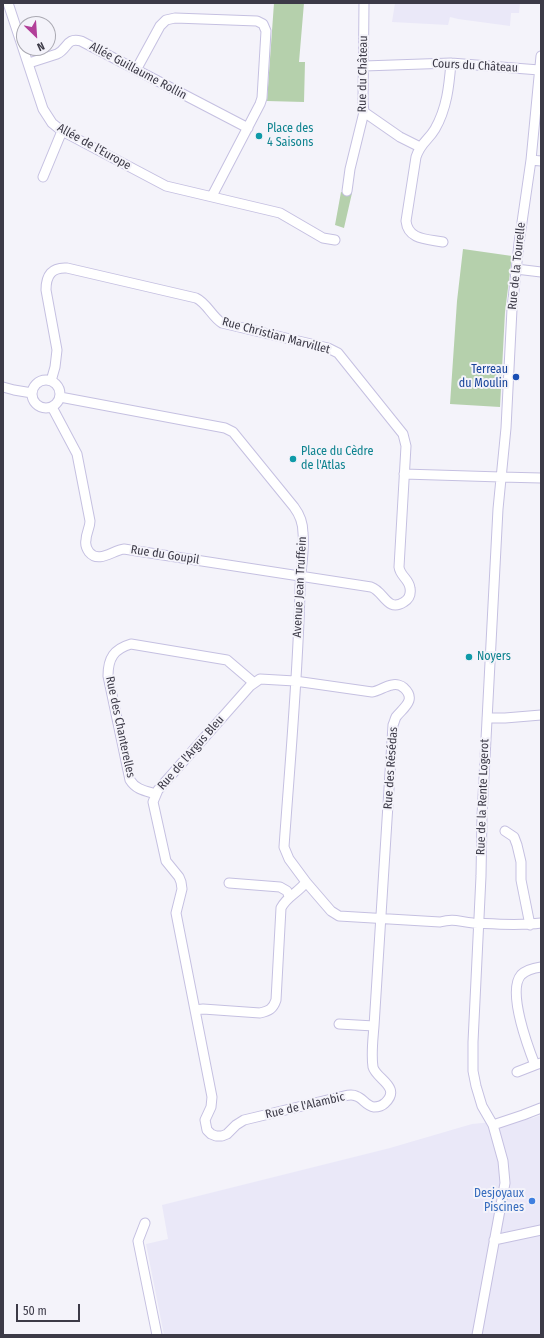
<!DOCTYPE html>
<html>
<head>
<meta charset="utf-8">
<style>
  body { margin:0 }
  #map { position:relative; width:544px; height:1338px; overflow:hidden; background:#f4f3fa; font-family:"Fira Sans Condensed",sans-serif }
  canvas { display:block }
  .frame { position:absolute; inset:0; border:4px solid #3c3a47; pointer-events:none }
  .north { position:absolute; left:16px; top:16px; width:40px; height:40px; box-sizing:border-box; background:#f4f3fa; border:1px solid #aaa9b2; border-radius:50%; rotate:155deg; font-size:11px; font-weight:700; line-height:16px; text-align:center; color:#3c3a47 }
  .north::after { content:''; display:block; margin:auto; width:14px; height:18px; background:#b23f99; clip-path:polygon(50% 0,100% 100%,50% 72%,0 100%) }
  .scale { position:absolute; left:16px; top:1304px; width:64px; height:18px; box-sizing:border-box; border:2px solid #3c3a47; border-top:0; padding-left:5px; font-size:12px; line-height:14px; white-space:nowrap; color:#3c3a47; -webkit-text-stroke:3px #f4f3fa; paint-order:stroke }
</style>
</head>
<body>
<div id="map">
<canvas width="544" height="1338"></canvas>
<div class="frame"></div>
<div class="north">N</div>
<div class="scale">50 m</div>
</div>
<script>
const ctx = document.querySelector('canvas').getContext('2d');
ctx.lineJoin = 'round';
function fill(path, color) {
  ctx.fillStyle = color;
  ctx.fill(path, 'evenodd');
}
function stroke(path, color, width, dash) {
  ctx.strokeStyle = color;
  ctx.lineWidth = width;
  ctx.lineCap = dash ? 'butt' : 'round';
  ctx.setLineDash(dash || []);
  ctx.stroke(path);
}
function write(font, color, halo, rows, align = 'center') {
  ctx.font = font + ' "Fira Sans Condensed",sans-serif';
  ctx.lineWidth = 4;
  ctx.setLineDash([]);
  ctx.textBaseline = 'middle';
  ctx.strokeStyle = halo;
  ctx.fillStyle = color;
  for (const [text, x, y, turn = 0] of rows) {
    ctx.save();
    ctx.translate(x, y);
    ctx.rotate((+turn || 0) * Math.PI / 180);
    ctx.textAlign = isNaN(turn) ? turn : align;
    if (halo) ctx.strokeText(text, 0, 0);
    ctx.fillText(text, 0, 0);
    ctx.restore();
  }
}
const built = new Path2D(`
  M395,3H520L519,13H511L510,26L458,19L450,17L448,25L392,22Z
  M541,1115V1335H164L146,1244L168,1239L162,1205L390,1148L472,1124L533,1118Z`);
const green = new Path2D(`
  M274,3H304L299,62H305L304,102L267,101Z
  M341,192L352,193L344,228L335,225Z
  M463,249L512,256L505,312L500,407L450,404L457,301Z`);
const street = new Path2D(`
  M8,3L43,109L52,123L62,131L166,186L280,213L323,238L335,240
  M29,63L57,54C68,49 66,37 81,41L248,128
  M364,66L451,63L539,70
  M136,70L160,26L166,20L175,18L257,21L263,24L266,31L262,98L260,104L212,196
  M364,112L400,137L420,147
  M531,160L541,161
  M43,177L62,131
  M347,191L350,169L364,112L363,102L364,3
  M443,242C427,239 408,240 406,221L416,157C421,142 428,141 435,129C447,108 449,86 451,63
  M516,269L541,272
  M32 394a14 14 0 1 1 28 0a14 14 0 1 1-28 0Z
  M51,381L55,367L57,350L46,290C46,275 52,267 67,268L196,298C207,303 212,317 222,323L328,348L338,353L403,434L406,446L399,567C400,576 409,579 410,588C411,594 409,599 404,602C387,613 384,591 371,587L124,549C113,550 99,564 89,552C87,549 85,544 86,540C86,533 90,528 90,521L77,454L52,407
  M3,387L14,390L32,393
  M60,397L225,428L233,432L294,507C300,515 303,523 303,533C305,551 300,572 300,591C298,676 290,761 284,847L289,859L306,882C298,893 287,896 281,908L276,1000C273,1009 269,1011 260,1013L203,1009L195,1010
  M404,474L501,477L541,478
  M260,679L295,681L372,692C379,691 385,686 392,685C396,684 401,685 404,688C417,700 403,708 396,717C395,719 394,723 393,725L374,1026C373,1039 371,1054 373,1067C376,1079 402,1087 385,1103C382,1106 379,1107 374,1107C366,1106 363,1098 356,1096C352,1094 348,1095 344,1096L244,1120L236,1125L227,1134L222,1136H216L211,1134L207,1130L205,1120L211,1107L212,1097L176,913L182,889L181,882L179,877L166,861L153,802L158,790L250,686Z
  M487,718H505L541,715
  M156,794C146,791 136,790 130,780L108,676C108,658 114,649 131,644L227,660L254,683
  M505,831L514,837L517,845L521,862V880L530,925
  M306,882L331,911L339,916L440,922C455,918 459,922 473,923C496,924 519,926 541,923
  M229,883L280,887L287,891L289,896
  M541,967C534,968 526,970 521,975C507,991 528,1047 535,1065L541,1063
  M339,1024L374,1026
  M517,1072L535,1065
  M493,1125L523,1115L541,1108
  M145,1223L138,1241L157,1335
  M494,1240L541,1230
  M477,1335L505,1183L503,1161L493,1125L482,1106L476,1086L473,1071V1042L481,876L482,816L498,509L506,428L512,309L519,243L531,160L541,56`);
const markers = [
  [259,136,4,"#0f9aa8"],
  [516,377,4,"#1a4fb4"],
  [293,459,4,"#0f9aa8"],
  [469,657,4,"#0f9aa8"],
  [532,1201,4,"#3f7fe0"]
];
const streetNames = [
  ["Cours du Château",475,66,3],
  ["Allée Guillaume Rollin",138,71,28],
  ["Rue du Château",363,74,-89],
  ["Allée de l'Europe",94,147,29],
  ["Rue de la Tourelle",517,266,-84],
  ["Rue Christian Marvillet",276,336,15],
  ["Rue du Goupil",165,555,9],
  ["Avenue Jean Truffein",300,587,-87],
  ["Rue des Chanterelles",120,727,78],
  ["Rue de l'Argus Bleu",191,753,-49],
  ["Rue des Résédas",391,768,-86],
  ["Rue de la Rente Logerot",483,797,-88],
  ["Rue de l'Alambic",305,1106,-13]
];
const cultureNames = [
  ["Place des",267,129],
  ["4 Saisons",267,143],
  ["Place du Cèdre",301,452],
  ["de l'Atlas",301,466],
  ["Noyers",477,657]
];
const transitNames = [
  ["Terreau",508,370],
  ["du Moulin",508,384]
];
const shopNames = [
  ["Desjoyaux",524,1194],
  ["Piscines",524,1208]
];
fill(built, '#eae8f8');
fill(green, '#b5d0ac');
stroke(street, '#c5c0e1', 11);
stroke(street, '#fff', 9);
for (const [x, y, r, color] of markers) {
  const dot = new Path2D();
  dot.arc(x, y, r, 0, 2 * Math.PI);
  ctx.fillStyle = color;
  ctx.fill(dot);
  stroke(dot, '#f4f3fa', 1.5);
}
write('12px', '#3c3a47', '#f4f3fa', streetNames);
write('12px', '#0d838f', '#f4f3fa', cultureNames, 'left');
write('12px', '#164399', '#f4f3fa', transitNames, 'right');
write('12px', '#366cbe', '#f4f3fa', shopNames, 'right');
</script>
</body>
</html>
